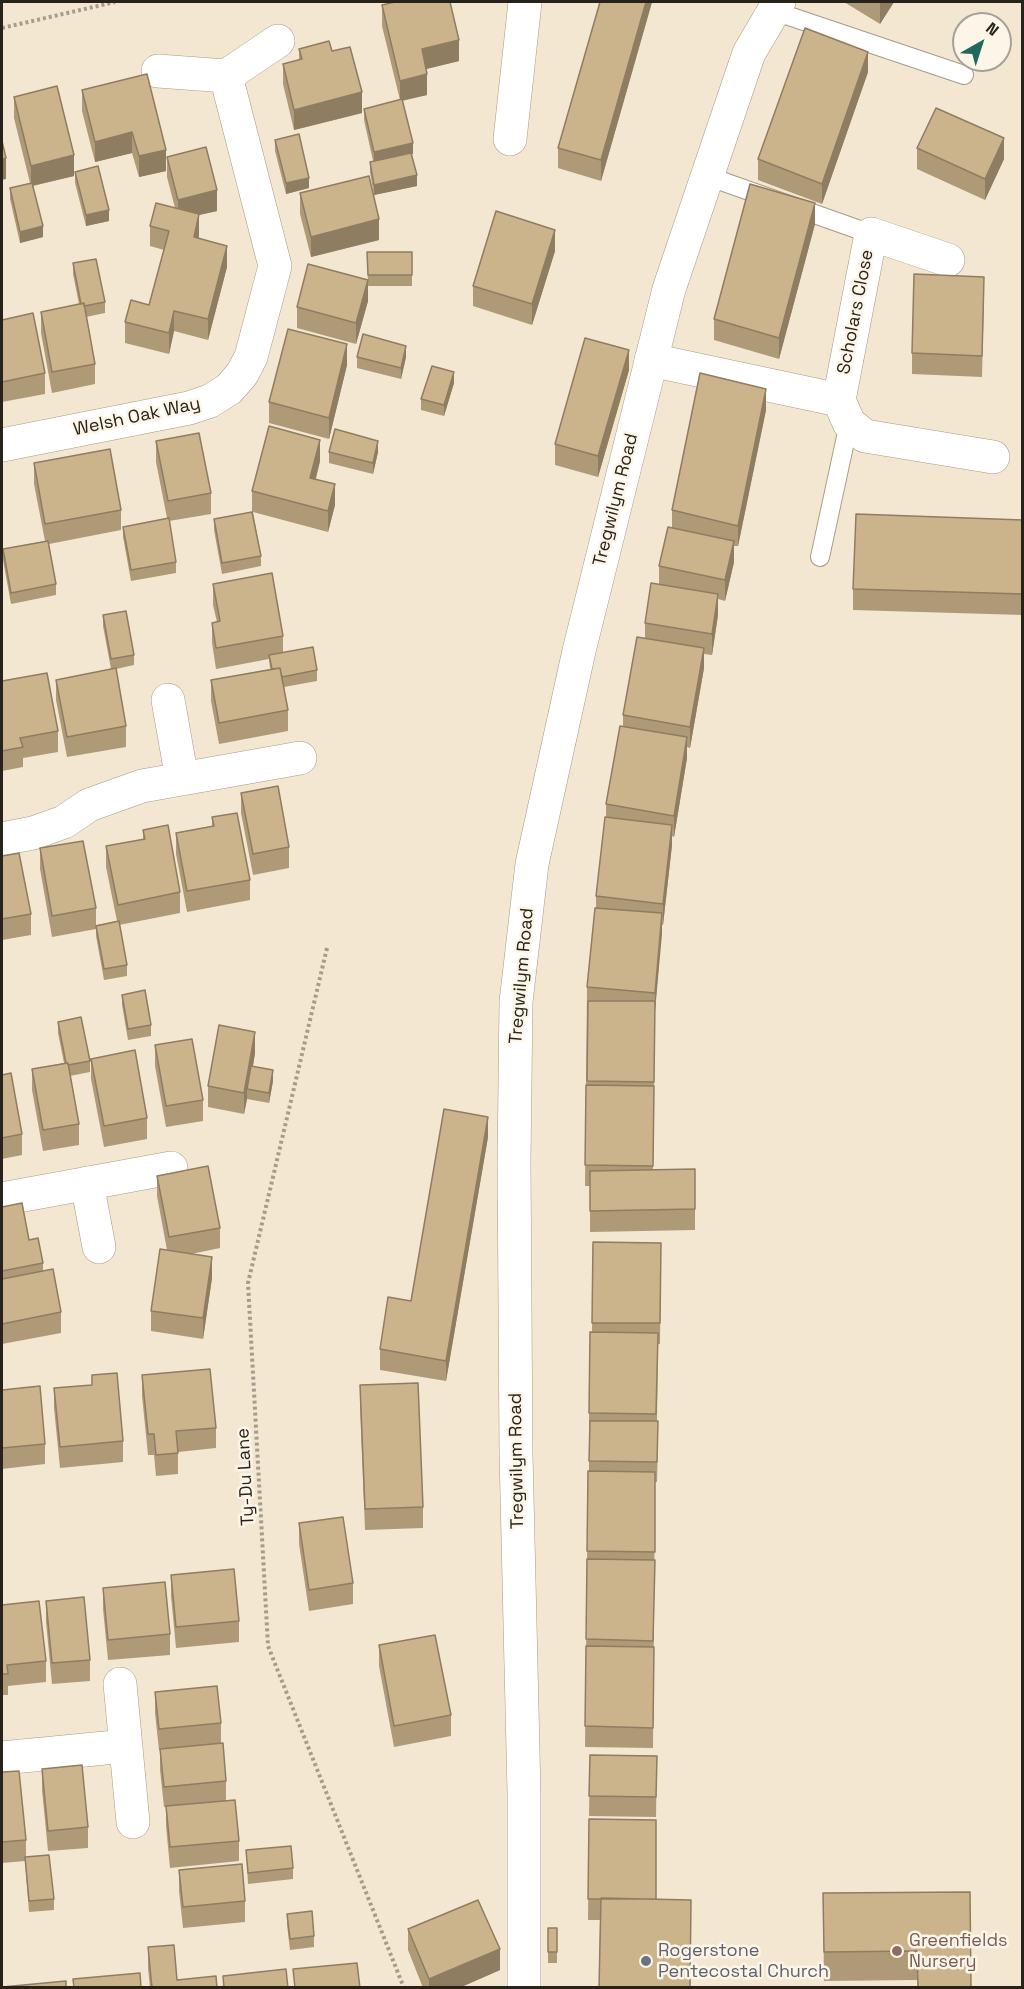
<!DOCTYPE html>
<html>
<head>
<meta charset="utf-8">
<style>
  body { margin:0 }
  #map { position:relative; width:1024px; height:1989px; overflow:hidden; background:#f4e7d2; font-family:"Space Grotesk",sans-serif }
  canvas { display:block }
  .frame { position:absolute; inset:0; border:3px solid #27221a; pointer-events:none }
  .north { position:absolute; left:952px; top:12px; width:60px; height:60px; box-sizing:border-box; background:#fdf5e8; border:2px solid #a7a196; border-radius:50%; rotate:39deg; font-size:16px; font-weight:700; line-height:24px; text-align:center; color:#27221a }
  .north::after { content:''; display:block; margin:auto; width:21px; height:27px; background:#20675c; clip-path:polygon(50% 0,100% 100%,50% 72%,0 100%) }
</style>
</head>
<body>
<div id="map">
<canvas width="1024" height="1989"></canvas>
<div class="frame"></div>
<div class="north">N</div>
</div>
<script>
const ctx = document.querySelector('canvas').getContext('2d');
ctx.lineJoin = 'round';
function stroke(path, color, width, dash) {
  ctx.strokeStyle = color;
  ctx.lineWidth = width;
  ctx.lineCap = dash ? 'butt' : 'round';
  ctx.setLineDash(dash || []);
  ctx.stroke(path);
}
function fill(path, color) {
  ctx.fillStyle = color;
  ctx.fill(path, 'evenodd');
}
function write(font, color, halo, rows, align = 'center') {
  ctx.font = font + ' "Space Grotesk",sans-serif';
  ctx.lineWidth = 5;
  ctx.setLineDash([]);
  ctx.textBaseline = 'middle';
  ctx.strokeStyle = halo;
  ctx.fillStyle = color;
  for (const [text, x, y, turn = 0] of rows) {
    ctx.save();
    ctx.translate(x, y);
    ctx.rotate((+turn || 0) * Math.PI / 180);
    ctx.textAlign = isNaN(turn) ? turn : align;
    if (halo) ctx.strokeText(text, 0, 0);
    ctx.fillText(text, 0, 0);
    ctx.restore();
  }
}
const path = new Path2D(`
  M2,28L115,2
  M327,948L248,1283L268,1646L404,1988`);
const lane = new Path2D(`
  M774,11L964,75
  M707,176L871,234
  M820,557L849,423`);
const street = new Path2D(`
  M158,71L226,76L278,41
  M510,139L525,2
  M651,360L839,400L871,234L948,260
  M839,400L849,423L865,436L993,457
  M2,445L189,408L210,401L229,389L242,374L251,357L275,266L226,76
  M168,700L182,779
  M2,839L33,833L64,822L89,805L142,786L300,758
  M87,1183L99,1247
  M2,1199L171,1168
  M120,1684L133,1822
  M2,1758L126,1746`);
const secondary = new Path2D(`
  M524,1988V1793L516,1453L514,1161L516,1002L532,864L579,651L669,289L749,53L779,2`);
const wall = new Path2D(`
  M652,2L601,181L558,168V148Z
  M844,2H894L880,24Z
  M382,5L459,61L426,69L427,95L402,101L413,154H412L417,186L374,195L370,172V162L373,161L364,120V109L400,100L382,26Z
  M299,49L332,51L362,113L294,130L283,84V64L299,60Z
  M868,72L822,204L758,180V159Z
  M147,74L166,171L139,177L132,153L95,162L82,111V90Z
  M14,97L74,176L33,186L43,237L20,243L10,199V188L30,183L14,118Z
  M275,140L309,188L286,194L275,151Z
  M917,148L1004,159L985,200L917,169Z
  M167,157L217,211L199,215V238L227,267L208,340L174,331L169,354L125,343V322L149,305L164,250L150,246V226L175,208L167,177Z
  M75,172L109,221L86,226L75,183Z
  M300,193L379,240L311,257L300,214Z
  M815,224L779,359L714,340V319Z
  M555,251L532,325L473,306V286Z
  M367,252H412V286H368Z
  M73,263L105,302V313L86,317L95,364V384L52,393L41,333V312L79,304L73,274Z
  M984,298L982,377L912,374V353Z
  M368,301L356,344L297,328V307Z
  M2,320L45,373V394L2,402Z
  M357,357H406L401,379L357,368Z
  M347,365L329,439L269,423V402Z
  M629,370L598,477L555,465V444Z
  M454,383L444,416L421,410V399Z
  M766,410L738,546H734V562L725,601L718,599V615L712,655L704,654V668L690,748L687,747V758L674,837L672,836V845L663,925H662L655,1011L653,1170L695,1169V1230L590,1232V1186H585L587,987L596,908V896L606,817V804L623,726V715L645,638V623L659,585V566L672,528V510Z
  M156,441L211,493V514L169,521L176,562V573L131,581L123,537V527L167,518L156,462Z
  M329,452H378L373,474L329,463Z
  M320,461L316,479L335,505L328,532L253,512L261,556V566L222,574L214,530V519L252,512V491Z
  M34,463L121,510V530L49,544L56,584V595L11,604L3,560V552H2V523L3,531V549L45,541L34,484Z
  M1023,520V615L853,610V589Z
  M213,584L283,636V652L317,670V681L284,687L288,710V731L219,744L211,701V680L270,669L269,659L216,669L212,643V623L217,622L213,605Z
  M103,615L134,655V665L116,669L126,726V747L67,757L56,700V680L111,669L103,626Z
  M2,681L58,731V752L23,758V767L2,771Z
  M241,793L289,847V868L253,875L241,813Z
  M212,817L250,880V900L187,912L176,854V833L212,826Z
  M143,830L180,892V913L119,925L127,965V976L104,980L96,936V929L52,937L40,869V848L96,908V925L117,921L106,867V846L143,839Z
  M2,856L31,914V935L2,940Z
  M122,995L151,1025V1036L128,1040L122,1005Z
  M58,1022L90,1061V1072L70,1076L79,1124V1145L43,1151L32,1090V1069L64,1063L58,1033Z
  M155,1045L203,1100V1121L166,1127L155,1066Z
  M255,1053L253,1066L273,1081L269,1103L247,1099L244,1114L208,1107V1086Z
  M91,1059L147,1118V1139L104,1147L91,1079Z
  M2,1075L22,1134V1155L2,1159Z
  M488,1137L446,1381L380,1370V1349L411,1301Z
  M157,1176L220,1228V1248L191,1254L212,1278L203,1339L151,1331V1311L167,1250L157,1196Z
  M2,1207L29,1240L43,1263V1271L61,1312V1333L2,1344Z
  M593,1242L661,1243L660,1344H658L657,1421L658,1442L657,1482H655L653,1748L585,1747L588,1471H589V1413L592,1332Z
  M92,1375L123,1441V1462L60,1468L54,1408V1388L92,1385Z
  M142,1375L216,1428V1448L178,1452V1474L156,1476L154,1455H148L142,1396Z
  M360,1385L423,1507V1528L365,1530L360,1406Z
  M2,1390L45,1444V1464L2,1469Z
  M299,1523L353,1583V1604L309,1611L299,1544Z
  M171,1575L239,1621V1642L176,1648L171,1596Z
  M103,1588L170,1634V1655L108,1660L103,1609Z
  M46,1601L90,1660V1681L52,1684L46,1622Z
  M2,1605L46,1661V1682L8,1686V1695H2Z
  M379,1645L451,1715V1736L394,1747L379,1666Z
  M155,1692L221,1723V1743L226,1781V1800L239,1841V1861L170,1868L166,1826V1807H164L160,1770V1750H159L155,1713Z
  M590,1755L657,1756L656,1817L589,1816Z
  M42,1769L88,1827V1848L48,1851L42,1790Z
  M2,1772L26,1840V1857L54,1899V1910L29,1912L25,1861L2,1863Z
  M589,1819L656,1899L691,1935L690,1988H599L600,1920H588Z
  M246,1850L293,1868V1879L248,1884Z
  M179,1870L245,1901V1922L183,1928L179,1891Z
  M970,1892L917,1980L824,1981L823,1893Z
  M287,1914L314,1936V1947L290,1950L287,1925Z
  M548,1928H557V1963H548Z
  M408,1929L500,1970L459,1988H423L408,1950Z
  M148,1947L177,1980L217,1988H150L148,1968Z`);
const shadedWall = new Path2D(`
  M646,2H652L601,181V160Z
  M880,2H894L880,24Z
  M459,40V61L422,70V49Z
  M868,52V72L822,204V184Z
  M427,74V95L400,101V81Z
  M362,92V113L294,130V110Z
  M132,132V153L95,162V142Z
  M1004,138V159L985,200V179Z
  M413,143V154L374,163V152Z
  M166,150V171L139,177V156Z
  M74,155V176L31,186V166Z
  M6,158V179L2,180V159Z
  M417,175V186L374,195V185Z
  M309,178V188L286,194V183Z
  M217,190V211L199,215V235L194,258L178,221V200Z
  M815,203V224L779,359V338Z
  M109,210V221L86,226V215Z
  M379,219V240L311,257V237Z
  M43,226V237L20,243V232Z
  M555,230V251L532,325V304Z
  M227,246V267L208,340V319Z
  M368,280V301L356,344V323Z
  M174,311V331L169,354V333Z
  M347,344V365L329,439V418Z
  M406,346V357L401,379V368Z
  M629,350V370L598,477V456Z
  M454,372V383L444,416V405Z
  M766,389V410L738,546V526Z
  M320,440V461L310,499V478Z
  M378,441V452L373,474V463Z
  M335,484V505L328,532V511Z
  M734,541V562L725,601V580Z
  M718,594V615L712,655V634Z
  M704,648V668L690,748V727Z
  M687,737V758L674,837V816Z
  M672,825V845L663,925V904Z
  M662,913V934L655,1011L654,1102L655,993Z
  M255,1032V1053L249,1089H247V1099L244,1114V1093Z
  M273,1070V1081L269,1103V1093Z
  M488,1117V1137L446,1381V1361Z
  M212,1257V1278L203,1339V1318Z
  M500,1949V1970L459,1988H429V1979Z`);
const building = new Path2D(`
  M395,2H450L459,40L422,49L427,74L400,81L382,5Z
  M600,2H646L601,160L558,148Z
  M805,28L868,52L822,184L758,159Z
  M329,41L332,51L350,47L362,92L294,110L283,64L302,59L299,49Z
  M147,74L166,150L139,156L132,132L95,142L82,90Z
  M57,86L74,155L31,166L14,97Z
  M402,99L413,143L374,152L364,109Z
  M936,108L1004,138L985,179L917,148Z
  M299,134L309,178L286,183L275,140Z
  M2,141L6,158L2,159Z
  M206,147L217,190L178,200L167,157Z
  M411,153L417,175L374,185L370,162Z
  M98,166L109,210L86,215L75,172Z
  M369,176L379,219L311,237L300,193Z
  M32,183L43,226L20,232L10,188Z
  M750,184L815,203L779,338L714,319Z
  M156,203L199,214L194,237L227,246L208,319L174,311L169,333L125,322L131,300L149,305L169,231L150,226Z
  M496,211L555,230L532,304L473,286Z
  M367,252H412V275H368Z
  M96,259L105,302L84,306V303L81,304L73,263Z
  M308,264L368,280L356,323L297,307Z
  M914,274L984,277L982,356L912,353Z
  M84,303L95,364L52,372L41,312Z
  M33,313L45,373L2,382V320Z
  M288,329L347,344L329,418L269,402Z
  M363,334L406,346L401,368L357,357Z
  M585,338L629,350L598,456L555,444Z
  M432,366L454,372L444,405L421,399Z
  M700,373L766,389L738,526L672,510Z
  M269,426L320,440L310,478L335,484L328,511L252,491Z
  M335,429L378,441L373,463L329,452Z
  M199,433L211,493L168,501L156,441Z
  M110,449L121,510L45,524L34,463Z
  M252,512L261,556L222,563L214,519Z
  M856,514L1023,520V594L853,589Z
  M169,518L176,562L131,570L123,527Z
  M668,527L734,541L725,580L659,566Z
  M48,541L56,584L11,593L3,549Z
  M272,573L283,636L216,648L212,623L220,621L213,584Z
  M651,583L718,594L712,634L645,623Z
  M126,611L134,655L111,659L103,615Z
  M637,637L704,648L690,727L623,715Z
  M313,647L317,670L282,677L280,668L272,669L269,655Z
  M116,668L126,726L67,737L56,680Z
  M280,668L288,710L219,723L211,680Z
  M47,673L58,731L20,738L23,747L2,751V681Z
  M620,726L687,737L674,816L606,804Z
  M278,786L289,847L253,854L241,793Z
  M237,813L250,880L187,891L176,833L214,826L212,817Z
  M605,817L672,825L663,904L596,896Z
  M168,825L180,892L118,905L106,846L145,839L143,830Z
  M83,841L96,908L52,916L40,848Z
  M19,853L31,914L2,919V856Z
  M595,908L662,913L655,993L587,987Z
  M119,921L127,965L104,969L96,926Z
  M145,990L151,1025L128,1029L122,995Z
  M588,1001H655L654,1082L587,1081Z
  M81,1017L90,1061L68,1065V1063H66L58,1022Z
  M219,1025L255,1032L244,1093L208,1086Z
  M192,1039L203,1100L166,1106L155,1045Z
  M135,1050L147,1118L104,1126L91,1059Z
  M68,1063L79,1124L43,1130L32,1069Z
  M251,1066L273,1070L269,1093L247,1089Z
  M11,1073L22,1134L2,1138V1075Z
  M586,1085L654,1086L653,1166L585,1165Z
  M444,1109L488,1117L446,1361L380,1349L388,1297L411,1301Z
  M208,1166L220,1228L169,1237L157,1176Z
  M695,1169V1209L590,1211V1171Z
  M22,1203L29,1240L38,1238L43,1263L2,1271V1207Z
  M593,1242L661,1243L660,1323H592Z
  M160,1249L212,1257L203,1318L151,1311Z
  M53,1269L61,1312L2,1324V1279Z
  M590,1332L658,1333L656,1414L589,1413Z
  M210,1369L216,1428L176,1431L178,1453L156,1455L154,1434H148L142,1375Z
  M117,1373L123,1441L60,1447L54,1388L92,1385V1375Z
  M418,1383L423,1507L365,1509L360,1385Z
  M40,1386L45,1444L2,1448V1390Z
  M590,1421H658L657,1462L589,1461Z
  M588,1471L655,1472V1552L587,1551Z
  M343,1517L353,1583L309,1590L299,1523Z
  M587,1559L655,1560L653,1641L586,1639Z
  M234,1569L239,1621L176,1627L171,1575Z
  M165,1582L170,1634L108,1640L103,1588Z
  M84,1597L90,1660L52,1663L46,1601Z
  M39,1601L46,1661L7,1665L8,1674H2V1605Z
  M435,1635L451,1715L394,1726L379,1645Z
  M586,1646L654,1647L653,1728L585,1726Z
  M217,1686L221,1723L159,1729L155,1692Z
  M223,1743L226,1781L164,1787L160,1749Z
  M590,1755L657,1756L656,1797L589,1796Z
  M82,1765L88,1827L48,1831L42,1769Z
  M19,1771L26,1840L2,1842V1772Z
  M235,1800L239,1841L170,1847L166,1806Z
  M589,1819L656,1820V1899H588Z
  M291,1846L293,1868L248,1873L246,1850Z
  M49,1855L54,1899L29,1901L25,1857Z
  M242,1864L245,1901L183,1907L179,1870Z
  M970,1892L971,1988H918L917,1951L824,1952L823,1893Z
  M601,1898L691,1900L690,1988H599Z
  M478,1900L500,1949L429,1979L408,1929Z
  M312,1911L314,1936L290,1939L287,1914Z
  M548,1928H557V1952H548Z
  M174,1945L177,1980L216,1976L217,1988H152L148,1947Z
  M357,1963L360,1988H295L293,1969Z
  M286,1969L288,1988H224L223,1976Z
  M140,1973L141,1988H74L73,1979Z
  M66,1981V1988H2V1987Z`);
const markers = [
  [897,1951,6,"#8d6e63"],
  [646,1961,6,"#6b7280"]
];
const streetNames = [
  ["Scholars Close",856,312,-79],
  ["Welsh Oak Way",137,417,-12],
  ["Tregwilym Road",616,500,-76],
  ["Tregwilym Road",522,976,-85],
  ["Tregwilym Road",517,1461,-91],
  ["Ty-Du Lane",246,1477,-93]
];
const educationNames = [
  ["Greenfields",909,1941],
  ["Nursery",909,1962]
];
const worshipNames = [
  ["Rogerstone",658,1951],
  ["Pentecostal Church",658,1972]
];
stroke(lane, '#a79a86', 20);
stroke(street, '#a79a86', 34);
stroke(secondary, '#a79a86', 34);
stroke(path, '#a59c8c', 4, [3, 3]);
stroke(lane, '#fff', 18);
stroke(street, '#fff', 33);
stroke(secondary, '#fff', 33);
fill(wall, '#af9a78');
fill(shadedWall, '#8e7d61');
fill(building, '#cbb38b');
stroke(building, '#8e7d61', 1.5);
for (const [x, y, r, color] of markers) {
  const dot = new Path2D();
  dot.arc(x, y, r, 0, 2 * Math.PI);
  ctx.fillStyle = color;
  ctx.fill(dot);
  stroke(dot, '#fdf5e8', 2);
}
write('18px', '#27221a', '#fdf5e8', streetNames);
write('18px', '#785e54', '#fdf5e8', educationNames, 'left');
write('18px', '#5b616d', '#fdf5e8', worshipNames, 'left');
</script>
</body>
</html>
